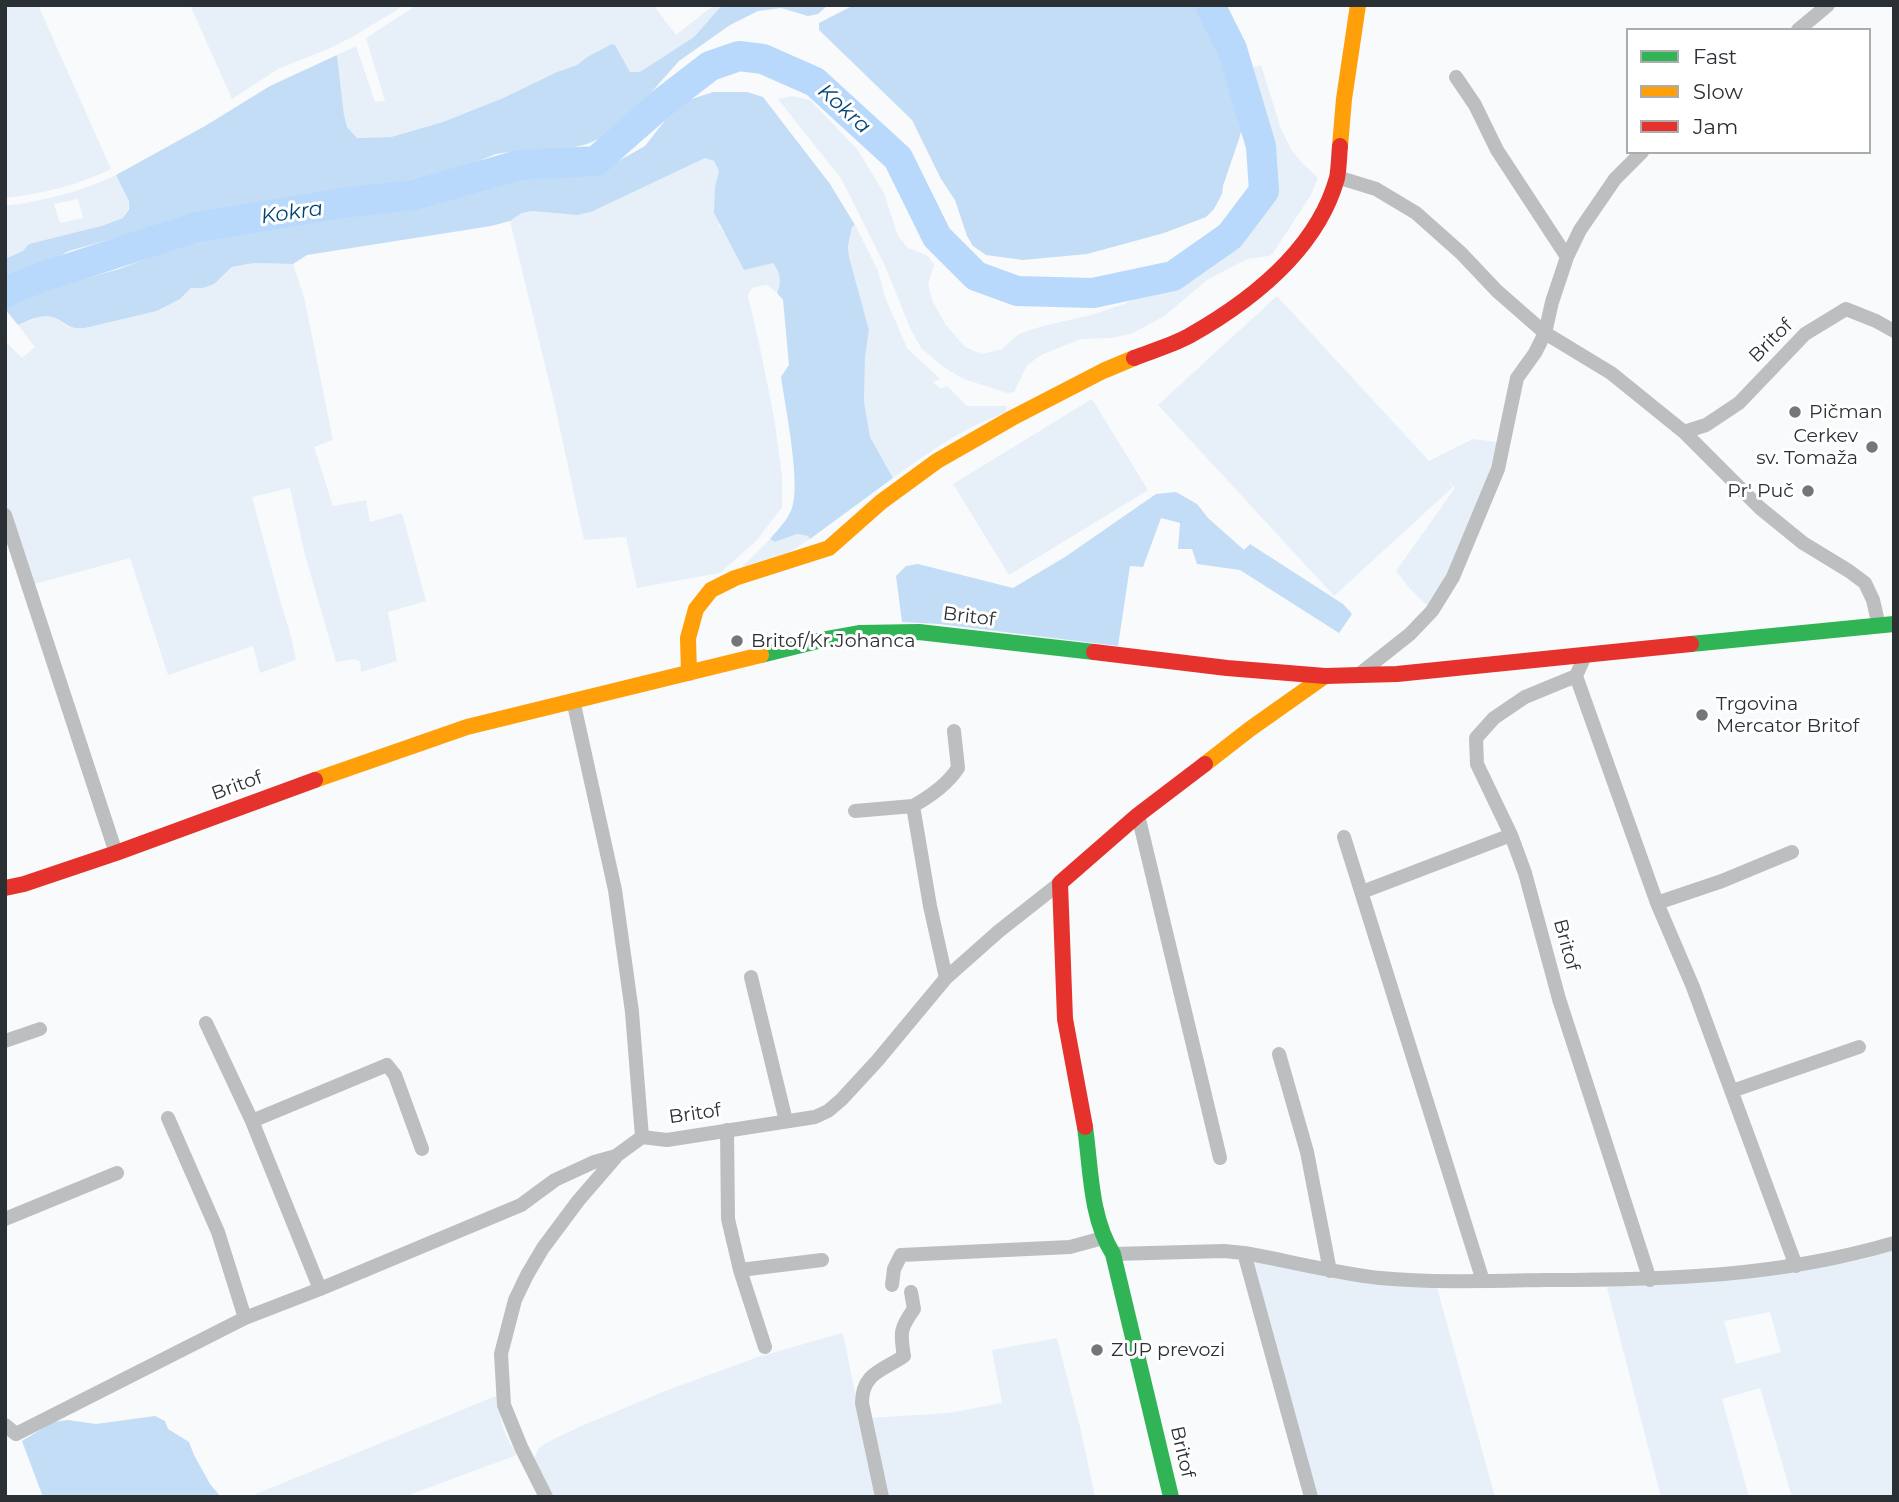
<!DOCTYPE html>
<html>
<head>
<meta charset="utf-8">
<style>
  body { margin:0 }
  #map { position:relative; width:1899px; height:1502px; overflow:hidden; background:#f8fafb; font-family:Montserrat,sans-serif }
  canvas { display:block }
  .frame { position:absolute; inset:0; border:7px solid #2b3035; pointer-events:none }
  .legend { position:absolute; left:1626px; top:28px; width:245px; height:126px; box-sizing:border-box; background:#fff; border:2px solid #aaacae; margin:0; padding:9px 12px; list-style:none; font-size:21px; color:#2b3035 }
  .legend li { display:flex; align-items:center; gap:14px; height:35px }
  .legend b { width:35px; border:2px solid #aaacae }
</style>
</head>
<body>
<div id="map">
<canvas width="1899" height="1502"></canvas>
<div class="frame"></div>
<ul class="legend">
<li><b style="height:9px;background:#30b455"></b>Fast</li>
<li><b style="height:9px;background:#ff9f0a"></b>Slow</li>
<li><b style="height:9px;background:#e5322d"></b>Jam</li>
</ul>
</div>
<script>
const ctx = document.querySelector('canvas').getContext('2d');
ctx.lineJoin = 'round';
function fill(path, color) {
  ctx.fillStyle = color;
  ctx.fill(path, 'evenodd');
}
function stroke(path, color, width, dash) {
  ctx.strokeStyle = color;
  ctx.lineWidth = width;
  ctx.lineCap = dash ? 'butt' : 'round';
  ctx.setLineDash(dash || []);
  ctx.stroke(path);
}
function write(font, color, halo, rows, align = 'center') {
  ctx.font = font + ' Montserrat,sans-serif';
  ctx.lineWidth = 6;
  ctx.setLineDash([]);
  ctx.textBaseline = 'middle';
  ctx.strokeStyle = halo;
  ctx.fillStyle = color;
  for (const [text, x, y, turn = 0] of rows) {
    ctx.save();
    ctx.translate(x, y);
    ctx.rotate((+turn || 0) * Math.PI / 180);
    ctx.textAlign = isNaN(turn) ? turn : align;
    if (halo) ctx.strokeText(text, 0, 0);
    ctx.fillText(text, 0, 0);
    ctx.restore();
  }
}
const green = new Path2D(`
  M5,5H38L111,169C78,185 42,194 5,198Z
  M190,5H405L354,36L328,49L278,69L232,99Z
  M417,5H653L676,35L714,5H722L694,37L640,73H630L615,45L587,57L577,65L557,72L503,98L443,122L391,137L357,138L347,127L344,115L337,55L356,46L375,102L385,101L366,38Z
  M1261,65L1281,129L1291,149L1302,163L1318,178L1311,195L1273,253L1269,256L1247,259L1207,280L1166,315L1133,333L1112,338L1081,339L1043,354L1027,365L1014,392L1007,393L964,379L945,368L921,348L911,330L885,266L842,180L778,99L792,96L810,100L857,149L884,193L898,236L908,248L928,256L934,265L928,284L932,300L945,324L965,347L982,354L1002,349L1019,334L1043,326L1091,315L1124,304L1160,286L1228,238L1257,210L1270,189L1274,169L1263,111L1243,70Z
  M705,157L714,161L719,171L715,187L719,225L728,239L773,263C780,272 782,282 777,293L767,285C758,287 750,285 748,296L759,343L774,417L782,476V507L757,540L720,573L637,588L626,537L584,540L555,406L510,221L522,213L532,211L577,215L590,212Z
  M116,175C125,192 136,200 123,218L5,259V206C43,201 81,192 116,175ZM78,199L83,218L60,223L54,204Z
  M855,225L878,271L885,297L907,348L940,379L933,382L941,389L947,386L967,406H1007L1005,413C964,427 928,453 893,478L870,437L864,402L865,358L869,330L849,258L848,246L852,227Z
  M254,263L293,264L304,297L333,440L314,447L333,506L366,500L370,522L402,513L426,601L388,612L397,661L361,672L360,661L355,659L336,662L305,555L290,488L252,497L280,600L291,636L296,660L260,673L253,646L168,675L130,558L34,584L5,511V341L22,358L35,347L18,325L42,316L54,317L68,327L85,328L157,311L180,299L191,288H203L222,277L232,267Z
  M1277,296L1429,461L1473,439L1497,442C1484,497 1460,559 1427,605L1411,590L1396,571L1455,488L1443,475L1453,487L1334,596L1158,405Z
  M1092,399L1148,490L1009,575L953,484Z
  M797,534L808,536L810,539L790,552L742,567L770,539L775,542Z
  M1894,1250V1497H1792L1760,1388L1722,1399L1749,1497H1661L1606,1284L1813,1269L1861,1260ZM1770,1312L1781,1352L1736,1364L1724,1321Z
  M1255,1261H1264L1330,1278L1359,1281L1436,1284L1495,1497H1315L1253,1265Z
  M842,1333L844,1338L876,1497H552L537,1468L534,1458L539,1448L546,1443L579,1427L665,1391L758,1357Z
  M1057,1338L1080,1427L1095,1497H886L869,1418L949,1413L1002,1403L992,1350Z
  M496,1396L501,1399C498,1421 505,1436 517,1455L403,1497H257L256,1494Z`);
const forest = new Path2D(`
  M722,5H828L818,14L808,16L781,8L758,11L730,25L679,61L617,131L587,144L530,158L510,152L496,154L405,190L336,193L193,216L69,251L17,278L5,280V259L23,251L29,244L101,226L123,218L129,209V201L116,175L205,126L270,86L337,55L344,115L347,127L357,138L391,137L443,122L503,98L557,72L577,65L587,57L612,44L615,45L630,72H640L694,37Z
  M854,5H1194L1218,50L1243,127L1223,186L1222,194L1214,209L1206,217L1164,233L1087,254L1023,260L986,255L973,246L967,236L955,200L941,179L912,120L819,30V23Z
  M713,92H747L763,97L830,184L855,225L852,227L848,246L849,257L869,330L865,358L864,402L870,437L893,478L810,539L808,536L797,534L775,542L770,539C778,529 788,520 792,508C801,483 785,405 781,377L789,365L783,300L777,293C782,282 780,272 773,263L744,270L714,213L715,187L719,171L714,161L705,158L591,212L577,215L532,211L522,213L510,221L491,226L307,255L293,264L254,263L232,267L214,284L203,288H191L180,299L157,311L85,328C66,330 66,321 52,317C40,314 28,321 18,325L5,309L14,300L24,293L40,291L119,269L189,243L241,229L357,208L422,202L463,194L520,176L545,178L574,175L613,164L645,146L670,114L689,100Z
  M1176,492L1197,504L1208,518L1244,550L1250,544L1343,604L1352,614L1339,633L1240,570L1197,564L1192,549H1178L1180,523L1161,518L1143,567L1130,566L1118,646L939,624L902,622L896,576L906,566L918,564L1013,588L1065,557L1156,494Z
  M155,1416L165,1421L168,1429L189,1442L194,1455L210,1484L221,1497H43L22,1441L53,1422L68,1420L96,1424Z`);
const river = new Path2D(`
  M5,293L12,289L45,276L197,227L350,202L414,195L519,165L596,161L662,103L710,66L739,56L763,59L815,82L898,158L937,237L976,276L1017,291L1093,293L1173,276L1230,236L1264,191L1261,146L1232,49L1210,5`);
const street = new Path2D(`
  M1798,30L1828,5
  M1456,77L1475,105L1497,150L1567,257
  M1337,177L1376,189L1416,213L1461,253L1497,291L1545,333L1611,373L1684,432L1760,508L1803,543L1849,571L1865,583L1873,600L1879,626
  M1684,432L1706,425L1739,403L1805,334L1846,309L1876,321L1894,331
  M5,515L116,853
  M1585,656L1576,676L1657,903L1693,987L1796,1266
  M1357,676L1410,634L1432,611L1453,577L1498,469L1517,378L1535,353L1545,333L1552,302L1567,257L1580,230L1615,179L1642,152
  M1576,676L1525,697L1494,718L1476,738L1477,764L1511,835L1525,873L1559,999L1650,1280
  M573,700L615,890L632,1012L642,1137
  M913,806C931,796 947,785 958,768L954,731
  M855,811L913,806L930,906L946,978
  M1138,815L1220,1158
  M1344,837L1483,1281
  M1362,892L1511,835
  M1657,903L1722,881L1792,852
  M751,977L786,1121
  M206,1023L252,1121L320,1289
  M5,1041L40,1029
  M1279,1054L1307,1152L1330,1271
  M1732,1091L1859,1047
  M168,1118L218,1232L245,1318
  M252,1121L387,1065L395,1075L422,1149
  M727,1130L728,1219L740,1270
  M642,1137L667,1140L815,1117L828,1111L841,1100L877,1061L946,978L999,931L1060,883
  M5,1219L117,1173
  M1244,1253C1290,1261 1334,1273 1380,1278C1433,1283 1492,1281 1545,1280C1664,1280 1779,1277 1894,1243
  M1113,1254L1224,1251L1244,1253L1311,1497
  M892,1285L894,1269L901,1255L1070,1247L1103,1238
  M765,1347L740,1270L822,1260
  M5,1425L16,1434L245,1318L320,1289L521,1205L555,1180L594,1162L616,1156L642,1137
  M546,1497L521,1447L504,1405L501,1354L515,1300L527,1275L543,1248L578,1201L616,1157
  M882,1497L862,1403C862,1373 882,1371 904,1356C900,1333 900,1328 914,1309L911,1292`);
const fast = new Path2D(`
  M1691,644L1894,624
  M761,655L826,639L859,633L919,632L1094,652
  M1085,1127C1091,1169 1090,1217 1113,1254L1171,1497`);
const slow = new Path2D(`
  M1340,146L1344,99L1358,5
  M689,673L688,638L696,609L711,590L735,578L829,548L881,502L937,461L1012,418L1103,371L1134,358
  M1205,764L1250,729L1325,676
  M315,780L467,727L761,655`);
const jam = new Path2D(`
  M1134,358C1152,351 1172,345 1189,336C1251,301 1317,250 1337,178C1339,168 1339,156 1340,146
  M1094,652L1227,668L1325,676L1397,674L1691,644
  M5,888L24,884L116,853L315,780
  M1085,1127L1065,1019L1060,883L1138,815L1205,764`);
const markers = [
  [1795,412,7,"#73777a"],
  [1872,447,7,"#73777a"],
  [1808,491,7,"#73777a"],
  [737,641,7,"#73777a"],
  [1702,715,7,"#73777a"],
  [1097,1350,7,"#73777a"]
];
const streetNames = [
  ["Britof",1771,341,-45],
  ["Britof",969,617,7],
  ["Britof",237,786,-20],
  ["Britof",1566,945,75],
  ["Britof",695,1114,-8],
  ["Britof",1182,1452,77]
];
const poiNames = [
  ["Pičman",1809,412],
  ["Cerkev",1858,436,"right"],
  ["sv. Tomaža",1858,458,"right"],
  ["Pr' Puč",1794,491,"right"],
  ["Britof/Kr.Johanca",751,641],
  ["Trgovina",1716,704],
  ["Mercator Britof",1716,726],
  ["ZUP prevozi",1111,1350]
];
const waterNames = [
  ["Kokra",844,109,42],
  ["Kokra",292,213,-8]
];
fill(green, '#e7f0f9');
fill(forest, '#c3ddf7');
stroke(river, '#b8d9fb', 30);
stroke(street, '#bcbebf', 14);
stroke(fast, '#30b455', 16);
stroke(slow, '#ff9f0a', 16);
stroke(jam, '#e5322d', 16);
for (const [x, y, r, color] of markers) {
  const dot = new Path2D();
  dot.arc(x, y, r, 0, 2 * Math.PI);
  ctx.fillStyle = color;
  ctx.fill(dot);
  stroke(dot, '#fff', 2.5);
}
write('19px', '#2b3035', '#fff', streetNames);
write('19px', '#2b3035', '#fff', poiNames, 'left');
write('italic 21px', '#004579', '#fff', waterNames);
</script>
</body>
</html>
